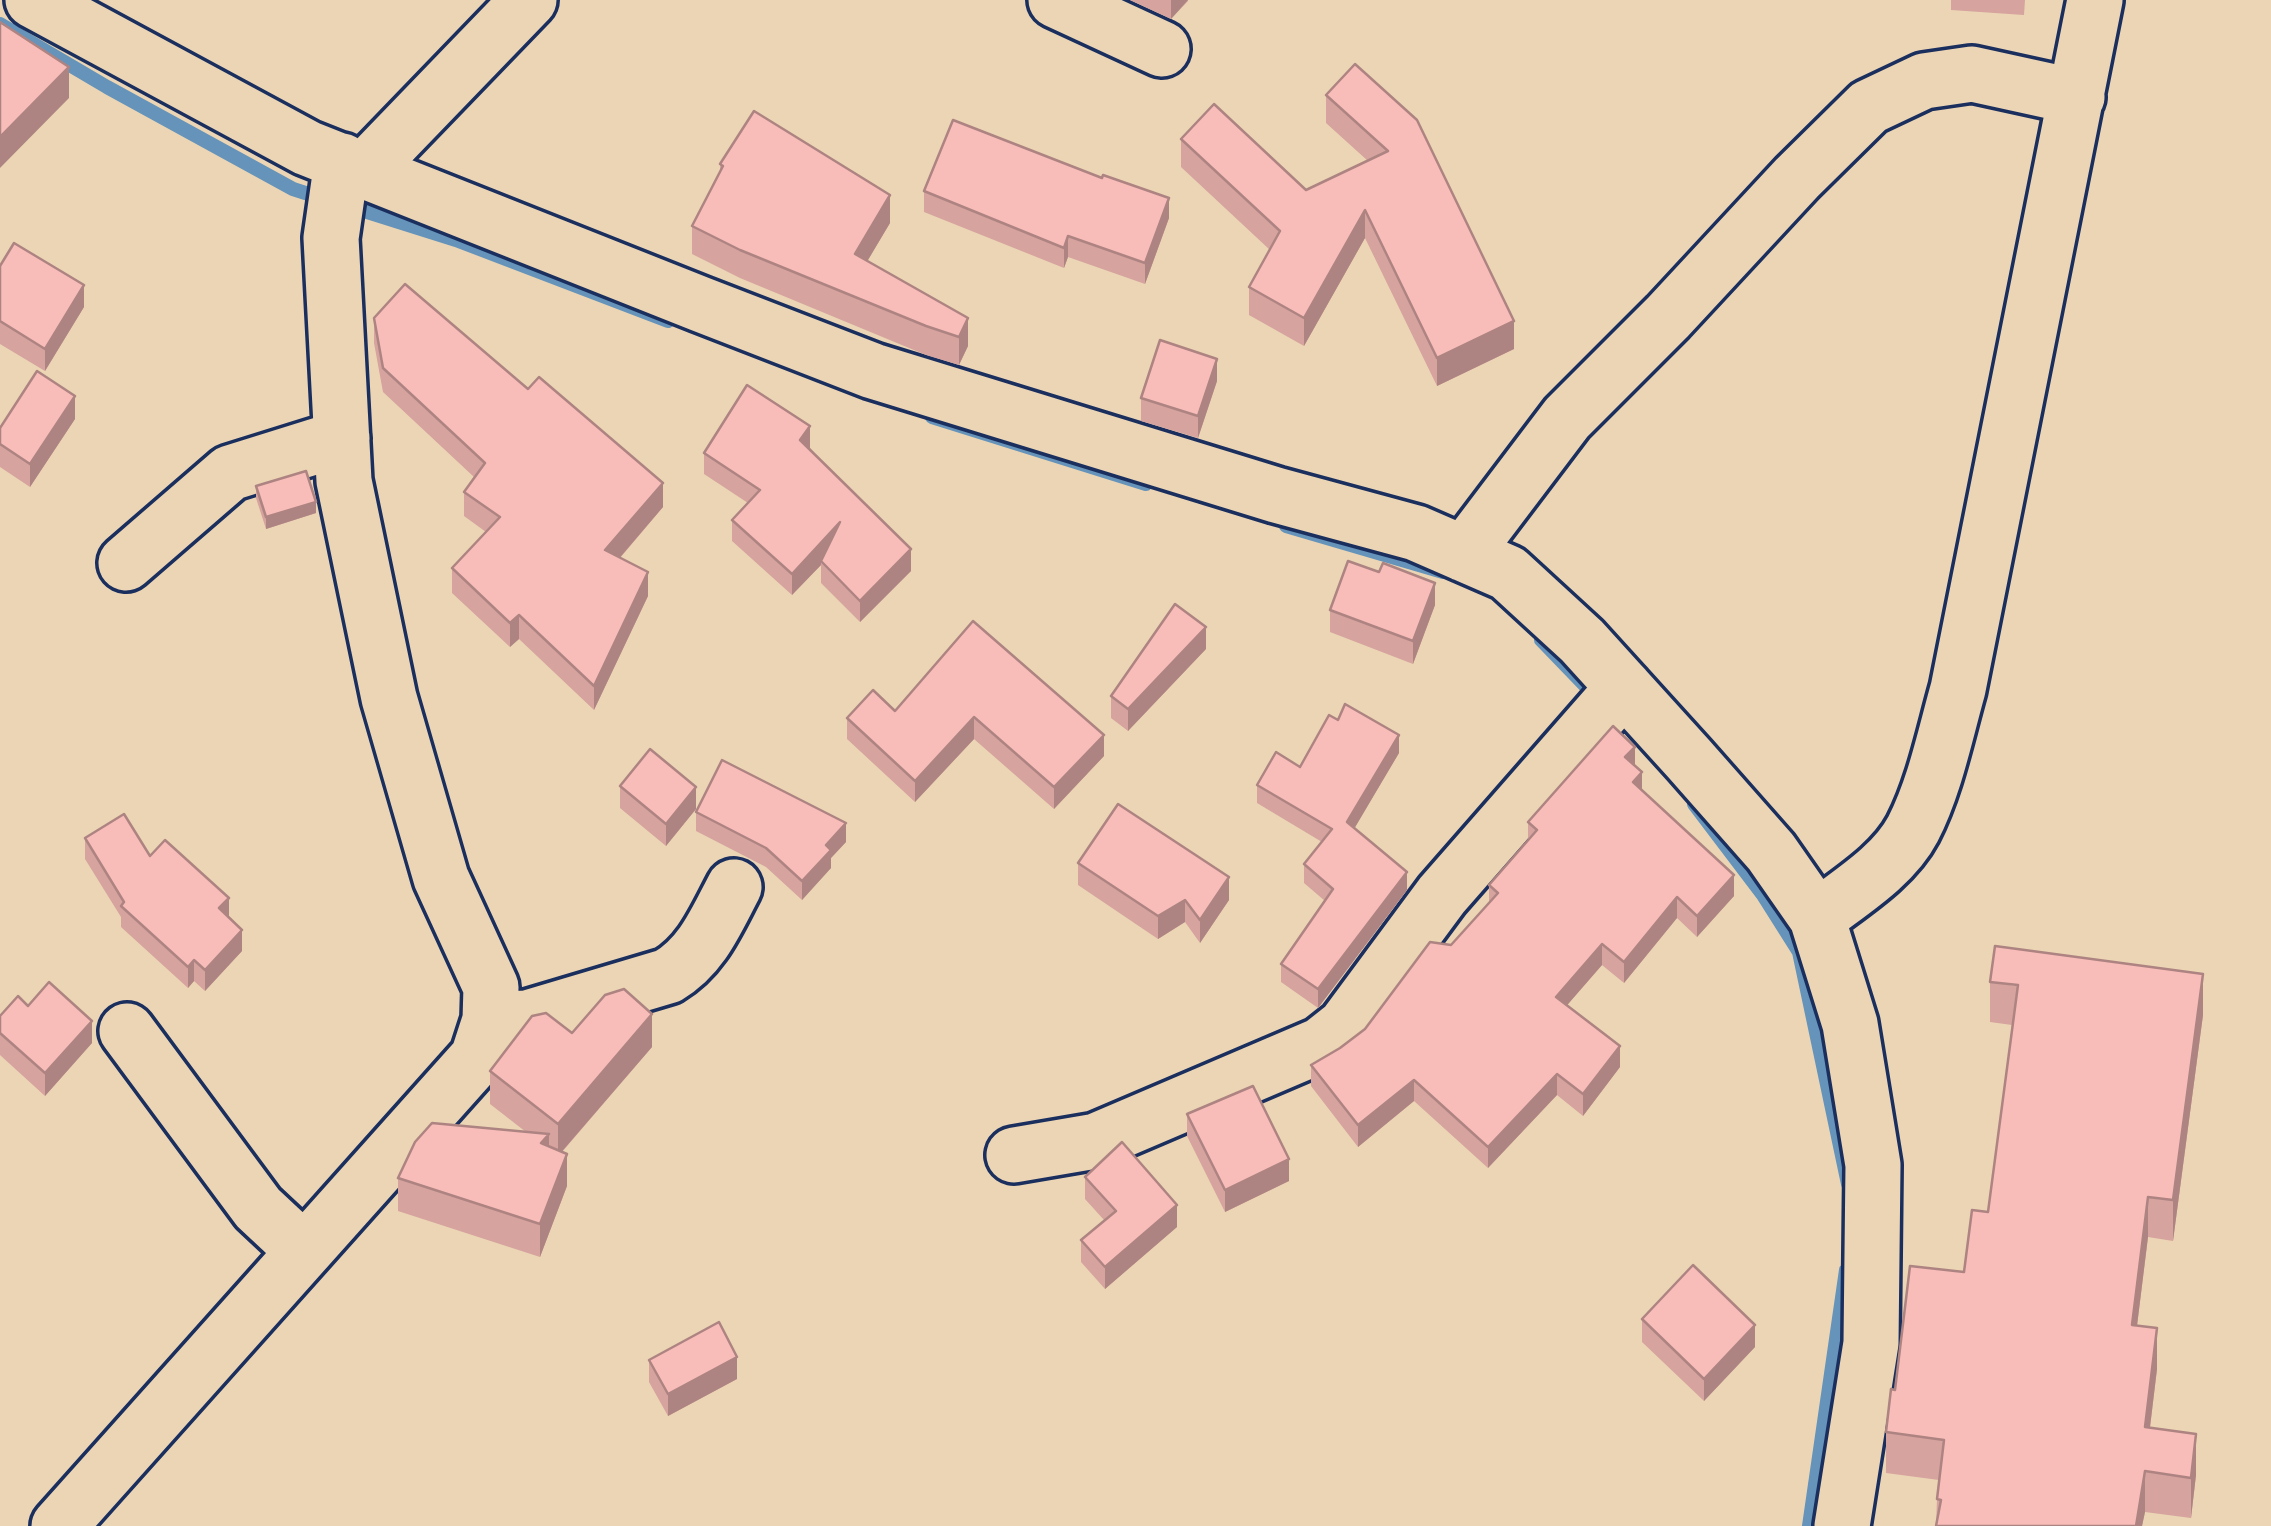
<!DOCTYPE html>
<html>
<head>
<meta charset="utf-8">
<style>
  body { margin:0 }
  canvas { display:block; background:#ebd5b4 }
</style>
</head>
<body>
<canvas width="2271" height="1526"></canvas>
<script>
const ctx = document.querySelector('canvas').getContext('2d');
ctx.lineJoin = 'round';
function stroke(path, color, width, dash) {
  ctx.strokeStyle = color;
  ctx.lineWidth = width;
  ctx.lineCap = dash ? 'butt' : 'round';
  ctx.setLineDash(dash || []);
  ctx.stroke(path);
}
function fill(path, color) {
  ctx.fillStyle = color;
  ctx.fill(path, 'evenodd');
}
const stream = new Path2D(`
  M0,24L107,87L293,189L324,199
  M345,205L456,240L668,321
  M932,417L1146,484
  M1286,526L1443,572
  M1541,640L1595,696
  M1694,804L1763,895L1799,952L1848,1184
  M1809,1526L1846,1270`);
const minor = new Path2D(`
  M33,0L307,148L700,304L873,371L1276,495L1416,533L1508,573L1582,641L1689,759L1771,852L1817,918L1850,1024L1873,1165L1871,1343L1842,1526
  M1056,0L1162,49
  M365,170L529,0
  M1464,554L1567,418L1668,317L1797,178L1869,107L1924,81L1972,74L2077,97
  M126,563L230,473L342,438
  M1817,918C1849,893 1893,867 1913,829C1935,786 1945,735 1958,689L2095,0
  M490,1020L527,1018L668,976C702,956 716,921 734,887
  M127,1031L258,1208L304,1251
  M1014,1155L1096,1141L1321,1045L1345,1026L1442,895L1624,687
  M59,1526L478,1057L490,1020L491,987L441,878L389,698L344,481L331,238L342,161`);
const wall = new Path2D(`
  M1130,0H1188V1L1171,19Z
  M1951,0H2025L2024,15L1951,10Z
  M1355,64L1514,349L1437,386L1365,238L1304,346L1249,315V287L1270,250L1181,167V139L1306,190L1368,161L1326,123V95Z
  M720,164L890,223L867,261L968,318V346L959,365L926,355L740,278L692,254V226L720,171Z
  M924,191L1169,218L1145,284L1068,257L1064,268L924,212Z
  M0,266L84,307L45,371L0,344Z
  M374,318L663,507L620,558L648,596L594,710L519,639L510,647L452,593V568L486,532L464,516V492L474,477L383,392L374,343Z
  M1217,381L1198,438L1141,421V398Z
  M75,419L30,487L0,467V428Z
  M810,448L911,571L860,622L821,583V565L792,595L732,541V520L748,503L704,474V453Z
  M256,486L316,513L266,529L256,498Z
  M1435,605L1413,664L1330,632V610Z
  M973,621L1104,756L1054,809L974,739L915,802L847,739V718L895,711Z
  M1206,649L1128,731L1111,718V696Z
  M1399,753L1354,828L1407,890L1318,1008L1281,982V964L1325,901L1304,883V864L1322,842L1257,803V785Z
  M1635,766L1642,790L1734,896L1697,937L1677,918L1624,983L1602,965L1567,1005L1620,1067L1583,1116L1557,1095L1488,1168L1414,1101L1358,1147L1311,1086V1065L1340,1048L1365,1029L1451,945L1489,904V885L1528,840V822Z
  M620,786L696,809L666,846L620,808Z
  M696,812L846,842L831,858V868L802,900L766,867L696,831Z
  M85,838L150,856L229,918L242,951L205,991L194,981L188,988L121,927V917L85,859Z
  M1078,863L1229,900L1200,943L1185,922L1158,939L1078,885Z
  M1990,982L2203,1015L2173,1241L2148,1237L2137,1326L2157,1369L2150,1428L2196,1475L2191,1518L2145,1512L2142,1526H1936L1937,1499L1939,1480L1886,1473V1432L1895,1390L1964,1272L1988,1212L2012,1025L1990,1022Z
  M28,1006L92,1043L45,1096L0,1055V1016Z
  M572,1033L652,1047L562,1152L567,1186L540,1257L398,1211V1178L526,1132L490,1104V1071Z
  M1187,1114L1289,1181L1225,1212L1187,1136Z
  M1085,1177L1177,1227L1105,1289L1081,1262V1240L1104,1220L1085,1199Z
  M1642,1319L1755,1347L1704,1401L1642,1342Z
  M649,1360L737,1379L668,1416L649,1382Z`);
const shadedWall = new Path2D(`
  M1171,0H1188L1171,19Z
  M69,67V98L0,168V137Z
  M890,195V223L855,282V254Z
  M1169,198V218L1145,284V263Z
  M1365,210V238L1304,346V318Z
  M1068,236V257L1064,268V248Z
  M84,285V307L45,371V349Z
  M968,318V346L959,365V337Z
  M1514,321V349L1437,386V358Z
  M1217,359V381L1198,438V416Z
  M75,396V419L30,487V464Z
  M810,426V448L800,462V440Z
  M663,483V507L605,575V550Z
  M316,502V513L266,529V517Z
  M840,522L821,561V565L792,595V574Z
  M911,549V571L860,622V601Z
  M648,572V596L594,710V686Z
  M1435,583V605L1413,664V641Z
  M519,615V639L510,647V623Z
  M1206,627V649L1128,731V709Z
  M974,717V739L915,802V781Z
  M1104,735V756L1054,809V787Z
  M1399,735V753L1347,841V822Z
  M1635,747V768L1625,757Z
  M1642,772V794L1633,782Z
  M696,787V809L666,846V824Z
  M846,823V842L831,858V868L802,900V881L826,845Z
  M1407,872V890L1318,1008V989Z
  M1734,875V896L1697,937V916Z
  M1229,877V900L1200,943V920Z
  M1677,897V918L1624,983V962Z
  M229,898V918L219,908Z
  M1185,900V922L1158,939V916Z
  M242,930V951L205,991V970Z
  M1602,944V965L1556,1018V997Z
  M194,960V981L188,988V967Z
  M2203,974V1015L2173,1241V1200Z
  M652,1014V1047L558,1156V1124Z
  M92,1021V1043L45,1096V1073Z
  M1620,1046V1067L1583,1116V1094Z
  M1557,1074V1095L1488,1168V1147Z
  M1414,1080V1101L1358,1147V1125Z
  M549,1134V1167L541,1143Z
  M567,1154V1186L540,1257V1224Z
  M1289,1159V1181L1225,1212V1190Z
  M2148,1197V1237L2132,1366V1325Z
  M1177,1205V1227L1105,1289V1267Z
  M1755,1325V1347L1704,1401V1379Z
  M2157,1328V1369L2145,1468V1427Z
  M737,1357V1379L668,1416V1394Z
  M2196,1434V1475L2191,1518V1478Z
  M2145,1471V1512L2142,1526H2136Z`);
const building = new Path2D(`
  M0,22L69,67L0,137Z
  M1355,64L1417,120L1514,321L1437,358L1365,210L1304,318L1249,287L1280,231L1181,139L1214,104L1306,190L1388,151L1326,95Z
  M754,111L890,195L855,254L968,318L959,337L926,326L740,250L692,226L723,166L720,164Z
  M953,120L1102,178L1103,175L1169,198L1145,263L1068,236L1064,248L924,191Z
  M14,243L84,285L45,349L0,321V266Z
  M405,284L528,389L539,377L663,483L605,550L648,572L594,686L519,615L510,623L452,568L500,517L464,492L485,463L383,368L374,318Z
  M1160,340L1217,359L1198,416L1141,398Z
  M37,371L75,396L30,464L0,444V428Z
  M747,385L810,426L800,440L911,549L860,601L821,561L840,522L792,574L732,520L760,490L704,453Z
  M306,471L316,502L266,517L256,486Z
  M1348,561L1379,572L1383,563L1435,583L1413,641L1330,610Z
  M1175,604L1206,627L1128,709L1111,696Z
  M973,621L1104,735L1054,787L974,717L915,781L847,718L873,690L895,711Z
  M1345,704L1399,735L1347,822L1407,872L1318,989L1281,964L1333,889L1304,864L1332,829L1257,785L1276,752L1300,767L1329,715L1338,720Z
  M1613,726L1635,747L1625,757L1642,772L1633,782L1734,875L1697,916L1677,897L1624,962L1602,944L1556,997L1620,1046L1583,1094L1557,1074L1488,1147L1414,1080L1358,1125L1311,1065L1340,1048L1365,1029L1430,942L1451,945L1498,893L1489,885L1537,830L1528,822Z
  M650,749L696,787L666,824L620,786Z
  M722,760L846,823L826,845L831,850L802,881L766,848L696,812Z
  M1118,804L1229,877L1200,920L1185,900L1158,916L1078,863Z
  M124,814L150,856L165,840L229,898L219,908L242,930L205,970L194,960L188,967L121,906L124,902L85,838Z
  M1995,946L2203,974L2173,1200L2148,1197L2132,1325L2157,1328L2145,1427L2196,1434L2191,1478L2145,1471L2136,1526H1936L1941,1500L1937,1499L1944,1440L1886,1432L1891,1389L1895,1390L1910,1266L1964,1272L1972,1210L1988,1212L2018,985L1990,982Z
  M49,982L92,1021L45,1073L0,1033V1016L18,996L28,1006Z
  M624,989L652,1014L558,1124L490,1071L532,1016L546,1013L572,1033L605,995Z
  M1253,1086L1289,1159L1225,1190L1187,1114Z
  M432,1123L549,1134L541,1143L567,1154L540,1224L398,1178L415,1142Z
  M1122,1142L1177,1205L1105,1267L1081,1240L1116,1211L1085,1177Z
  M1693,1265L1755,1325L1704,1379L1642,1319Z
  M719,1322L737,1357L668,1394L649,1360Z`);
stroke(stream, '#6593ba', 14);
stroke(minor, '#1b2f5e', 62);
stroke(minor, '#ebd5b4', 55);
fill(wall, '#d6a39f');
fill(shadedWall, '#ae8482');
fill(building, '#f9bdb9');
stroke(building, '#ae8482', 2.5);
</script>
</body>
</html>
